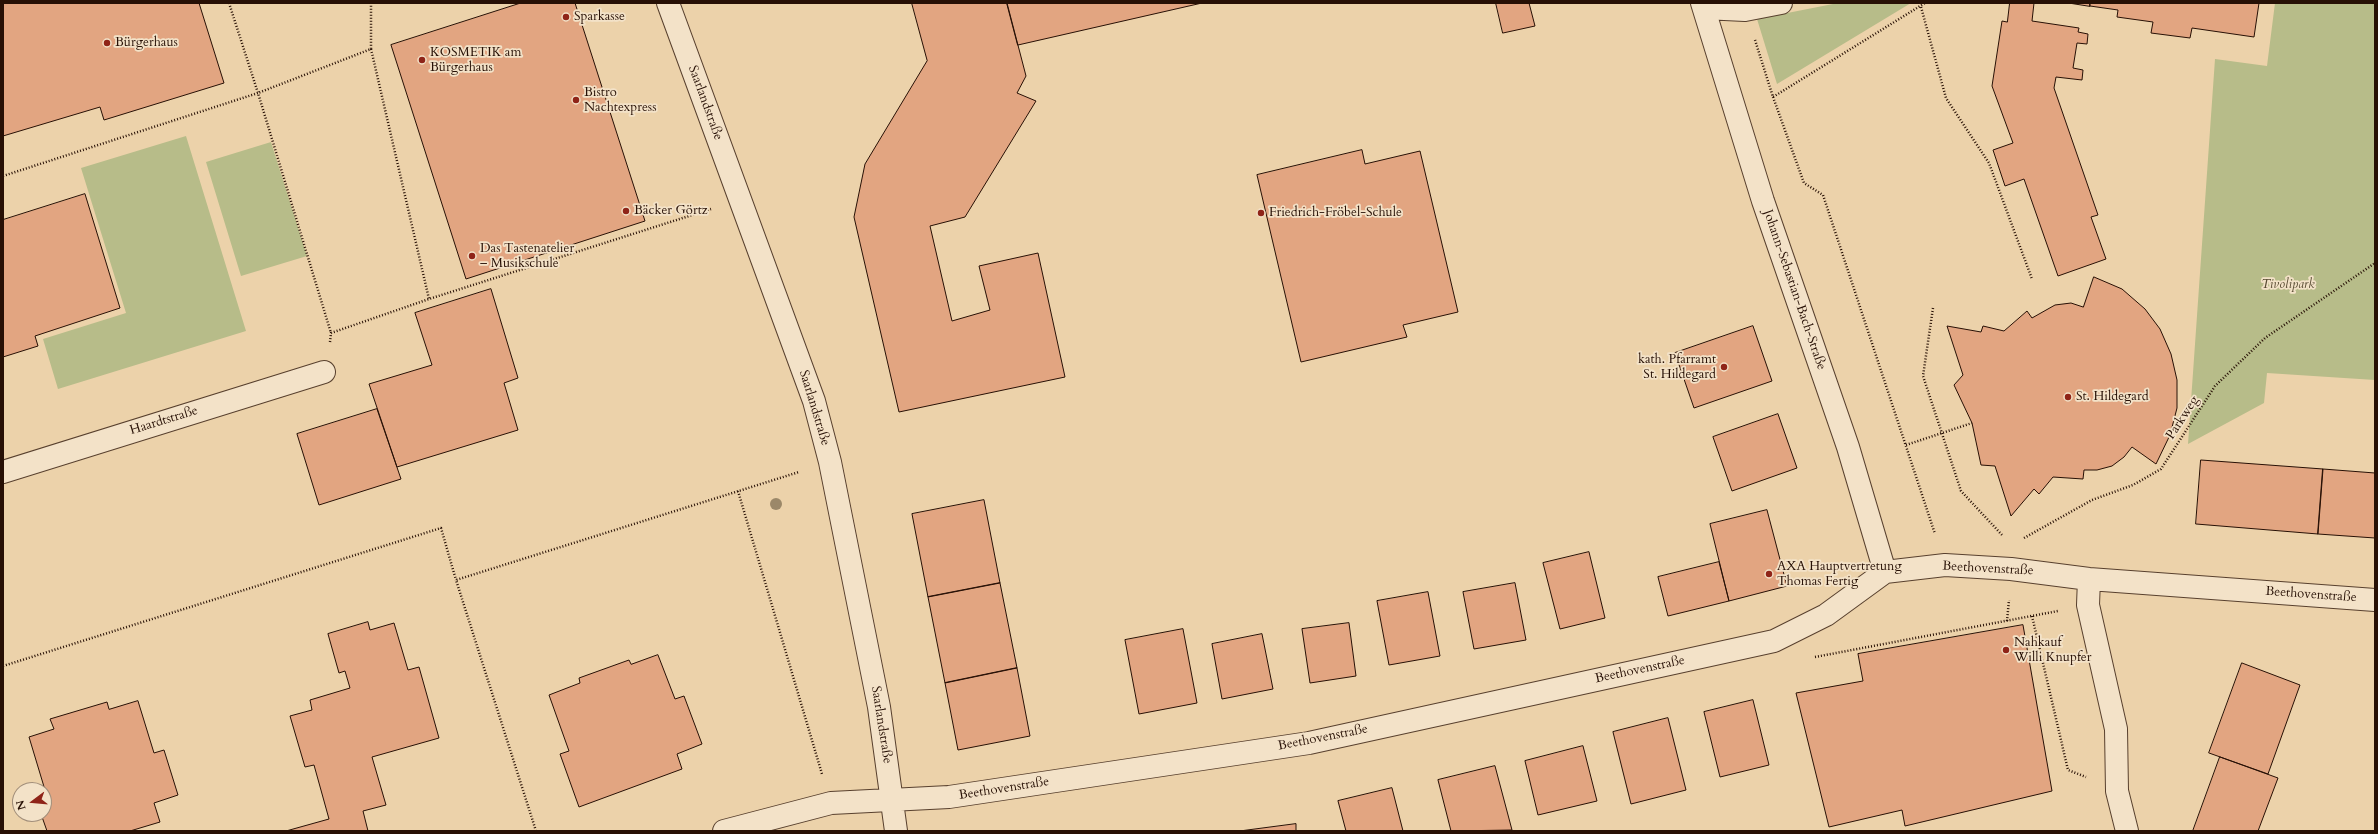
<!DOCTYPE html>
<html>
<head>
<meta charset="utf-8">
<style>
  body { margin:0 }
  #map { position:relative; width:2378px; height:834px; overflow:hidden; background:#ecd2aa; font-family:Cardo,serif }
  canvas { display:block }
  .frame { position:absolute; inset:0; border:4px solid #271005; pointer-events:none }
  .north { position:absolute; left:12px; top:782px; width:40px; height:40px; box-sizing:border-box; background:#f3e2c8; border:1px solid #a18e7a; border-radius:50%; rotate:254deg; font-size:11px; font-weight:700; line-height:16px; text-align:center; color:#271005 }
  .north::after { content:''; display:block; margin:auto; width:14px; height:18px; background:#8f2418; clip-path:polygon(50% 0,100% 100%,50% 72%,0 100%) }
</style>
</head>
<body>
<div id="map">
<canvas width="2378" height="834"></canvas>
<div class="frame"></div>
<div class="north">N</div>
</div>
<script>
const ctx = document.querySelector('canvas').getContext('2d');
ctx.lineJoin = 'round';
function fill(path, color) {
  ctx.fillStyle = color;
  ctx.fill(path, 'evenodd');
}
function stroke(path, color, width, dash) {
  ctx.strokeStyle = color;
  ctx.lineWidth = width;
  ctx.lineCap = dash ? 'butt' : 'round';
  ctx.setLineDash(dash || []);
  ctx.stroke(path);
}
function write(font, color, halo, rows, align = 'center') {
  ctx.font = font + ' Cardo,serif';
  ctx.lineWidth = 3.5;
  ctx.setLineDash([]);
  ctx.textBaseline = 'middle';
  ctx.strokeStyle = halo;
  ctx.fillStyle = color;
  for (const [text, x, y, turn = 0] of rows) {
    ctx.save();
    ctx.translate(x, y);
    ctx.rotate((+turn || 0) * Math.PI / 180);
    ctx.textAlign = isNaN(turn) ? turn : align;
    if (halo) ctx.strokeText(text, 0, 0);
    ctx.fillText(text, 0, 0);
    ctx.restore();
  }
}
const green = new Path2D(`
  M1838,3H1911L1777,84L1757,19Z
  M2275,3H2375V380L2267,373L2264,403L2188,444L2215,59L2267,66Z
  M186,136L246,331L58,389L43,339L126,313L81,168Z
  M271,142L307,256L241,276L206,162Z`);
const building = new Path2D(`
  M3,3H199L224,83L104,120L100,107L3,136Z
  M521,3H575L645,221L466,279L391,45Z
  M912,3H1007L1026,76L1017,93L1036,101L965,217L930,226L952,321L990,310L979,266L1038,253L1065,377L899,412L854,217L865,164L927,61Z
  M1007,3H1202L1018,45Z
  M1496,3H1529L1535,26L1503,33Z
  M2010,3H2034L2032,21L2079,28L2078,32L2088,34L2087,44L2077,43L2073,68L2083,70L2082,80L2056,77L2054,88L2098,215L2091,217L2106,259L2058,276L2024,179L2005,186L1993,150L2013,143L1992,86L2002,21L2007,22Z
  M2069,3H2090V6Z
  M2090,3H2259L2254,37L2192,28L2190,38L2151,33L2153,22L2117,17L2118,10L2090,6Z
  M1362,150L1365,164L1420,151L1458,312L1403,325L1407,337L1301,362L1257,175Z
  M85,194L120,308L35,336L38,346L3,357V220Z
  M2094,277L2122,289L2145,309L2160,329L2171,354L2177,380V408L2170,435L2156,464L2132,447L2124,457L2112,466L2097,470H2084L2083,479L2053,477L2039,494L2034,489L2011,516L1995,466L1981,465L1972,423L1954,385L1963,375L1947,326L1981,332L1983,326L2004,331L2027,311L2032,318L2055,305L2071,303L2083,307Z
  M491,289L518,378L504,383L518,430L397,467L369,384L432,365L415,313Z
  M1753,326L1772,381L1694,408L1675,353Z
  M377,409L401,479L319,505L297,434Z
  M1778,414L1797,468L1732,491L1713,437Z
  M2201,460L2323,469L2318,534L2196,524Z
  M2323,469L2375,473V538L2318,534Z
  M984,500L1000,583L928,597L912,514Z
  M1767,510L1787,586L1729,601L1710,524Z
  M1589,552L1605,618L1560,629L1543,563Z
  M1719,562L1729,601L1668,616L1658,577Z
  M1000,583L1017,668L945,683L928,597Z
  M1515,583L1526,640L1474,649L1463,592Z
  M1428,592L1440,656L1389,665L1377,601Z
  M368,622L370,630L394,623L408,670L419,667L439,738L372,757L386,805L363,811L368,831H286L329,819L314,765L305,767L290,716L312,710L310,700L350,688L345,671L339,673L328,634Z
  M1349,623L1356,676L1310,683L1302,629Z
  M2023,625L2052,791L1905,826L1902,810L1829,827L1796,693L1863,681L1858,654Z
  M1183,629L1197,703L1139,714L1125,640Z
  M1262,634L1273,689L1222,699L1212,644Z
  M658,655L675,699L684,696L702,744L677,754L682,769L579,807L560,754L569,751L549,695L580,683L579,678L629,660L631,664Z
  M2242,663L2300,685L2268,774L2209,753Z
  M1017,668L1030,736L958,750L945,683Z
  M1753,700L1769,765L1720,777L1704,712Z
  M138,701L154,753L164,750L178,795L154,803L160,822L130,831H47L41,814H44V801L48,800L29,737L54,729L50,719L107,702L109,709Z
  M1668,718L1686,790L1631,804L1613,732Z
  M1583,746L1597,801L1538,815L1525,761Z
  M2220,757L2278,778L2258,831H2193Z
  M1495,766L1512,830L1451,831L1438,780Z
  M1392,788L1403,831H1346L1338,801Z
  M1296,824V831H1240Z`);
const path = new Path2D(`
  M229,3L258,93L371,49V3
  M1921,7L1946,98L1989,163L2032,279
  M1755,40L1773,97L1925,3
  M371,49L429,299
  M1773,97L1804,183L1823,195L1935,534
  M3,176L258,93L331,333
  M1933,308L1923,376L1961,491L2003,536
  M330,342L331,333L429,299L711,209
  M1906,445L1972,423
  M738,491L822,774
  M2024,538L2092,500L2133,485L2161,469L2215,386L2265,338L2375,263
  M2032,616L2068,770L2086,777
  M2007,621L2009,600
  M1815,657L2058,611
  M3,666L441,528L456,580
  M536,831L456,580L799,472`);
const minor = new Path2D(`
  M668,3L814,401L830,462L879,707L896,831
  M1702,3L1763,201L1848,447L1885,572
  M1704,8L1745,10L1781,3
  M3,472L324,372
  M2089,579L2088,605L2116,729L2117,791L2127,831
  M724,831L831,803L949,797L1309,743L1774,641L1826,615L1885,572L1945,565L2011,569L2089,579L2375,600`);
const trees = [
  [776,504]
];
const markers = [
  [566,17,4,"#8f2418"],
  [107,43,4,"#8f2418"],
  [422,60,4,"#8f2418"],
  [576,100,4,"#8f2418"],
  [626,211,4,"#8f2418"],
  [1261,213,4,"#8f2418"],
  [472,256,4,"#8f2418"],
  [1724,367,4,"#8f2418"],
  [2068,397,4,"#8f2418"],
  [1769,574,4,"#8f2418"],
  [2006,650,4,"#8f2418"]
];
const poiNames = [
  ["Sparkasse",574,17],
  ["Bürgerhaus",115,43],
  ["KOSMETIK am",430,53],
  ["Bürgerhaus",430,68],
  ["Bistro",584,93],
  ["Nachtexpress",584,108],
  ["Bäcker Görtz",634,211],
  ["Friedrich-Fröbel-Schule",1269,213],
  ["Das Tastenatelier",480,249],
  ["– Musikschule",480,264],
  ["kath. Pfarramt",1716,360,"right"],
  ["St. Hildegard",1716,375,"right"],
  ["St. Hildegard",2076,397],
  ["AXA Hauptvertretung",1777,567],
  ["Thomas Fertig",1777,582],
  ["Nahkauf",2014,643],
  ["Willi Knupfer",2014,658]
];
const streetNames = [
  ["Saarlandstraße",705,103,70],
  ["Johann-Sebastian-Bach-Straße",1794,290,71],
  ["Saarlandstraße",814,408,73],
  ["Parkweg",2183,418,-57],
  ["Haardtstraße",164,421,-17],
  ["Beethovenstraße",1988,569,3],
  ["Beethovenstraße",2311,595,4],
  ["Beethovenstraße",1640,670,-12],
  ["Saarlandstraße",881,725,81],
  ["Beethovenstraße",1323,738,-11],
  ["Beethovenstraße",1004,789,-9]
];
const parkNames = [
  ["Tivolipark",2288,285]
];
fill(green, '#b7bc89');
fill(building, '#e2a581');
stroke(building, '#271005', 1);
stroke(minor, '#58402e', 24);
stroke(path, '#271005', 2.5, [1, 2]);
stroke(minor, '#f3e2c8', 22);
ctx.fillStyle = '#9b8869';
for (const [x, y] of trees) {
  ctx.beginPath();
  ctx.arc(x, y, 6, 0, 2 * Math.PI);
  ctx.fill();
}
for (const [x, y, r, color] of markers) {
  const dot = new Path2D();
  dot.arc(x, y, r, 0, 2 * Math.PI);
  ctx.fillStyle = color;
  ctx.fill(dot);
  stroke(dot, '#f3e2c8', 1.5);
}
write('13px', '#271005', '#f3e2c8', poiNames, 'left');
write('13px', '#271005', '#f3e2c8', streetNames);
write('italic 13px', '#594c33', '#f3e2c8', parkNames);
</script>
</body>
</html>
